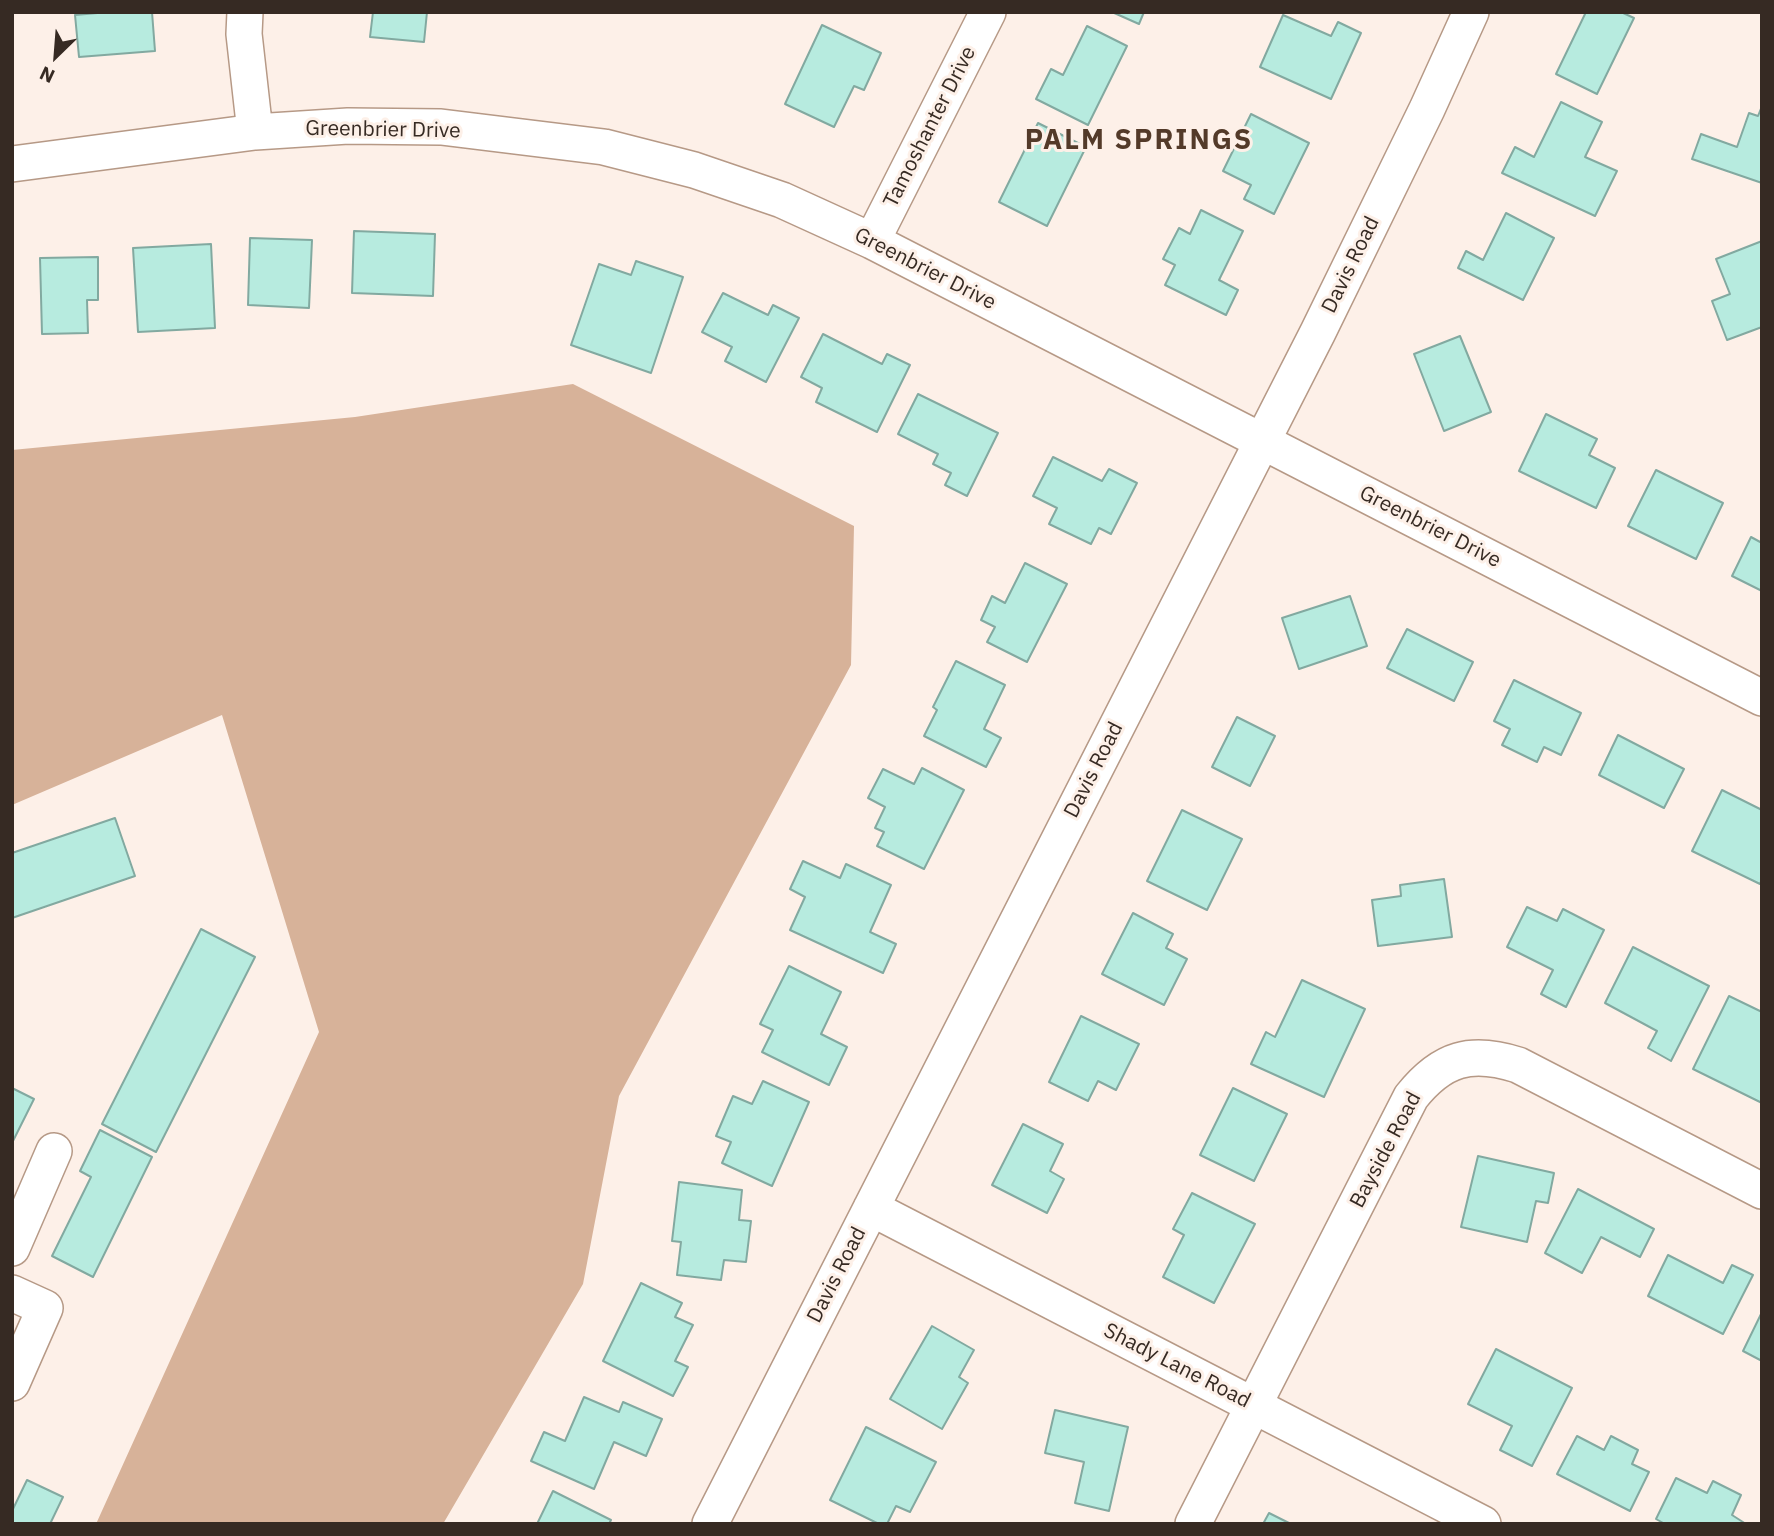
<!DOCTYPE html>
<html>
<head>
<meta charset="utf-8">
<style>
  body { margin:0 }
  #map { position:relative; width:1774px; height:1536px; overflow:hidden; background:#fdf0e8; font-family:"IBM Plex Sans",sans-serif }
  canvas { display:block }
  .frame { position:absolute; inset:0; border:14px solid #362a23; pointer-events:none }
  .north { position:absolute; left:21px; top:21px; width:70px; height:70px; -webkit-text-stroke:5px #fdf0e8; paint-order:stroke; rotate:205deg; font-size:19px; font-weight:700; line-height:28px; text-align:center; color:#362a23 }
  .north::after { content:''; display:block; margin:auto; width:24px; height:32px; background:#362a23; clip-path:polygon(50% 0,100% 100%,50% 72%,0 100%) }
</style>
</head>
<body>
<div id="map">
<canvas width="1774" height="1536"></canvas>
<div class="frame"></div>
<div class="north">N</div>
</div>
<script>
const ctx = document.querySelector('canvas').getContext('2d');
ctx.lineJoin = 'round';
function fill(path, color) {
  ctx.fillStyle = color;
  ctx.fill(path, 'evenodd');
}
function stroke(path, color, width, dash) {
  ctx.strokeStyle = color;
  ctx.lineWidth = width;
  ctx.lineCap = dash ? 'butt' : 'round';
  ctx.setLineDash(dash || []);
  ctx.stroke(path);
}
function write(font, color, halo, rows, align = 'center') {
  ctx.font = font + ' "IBM Plex Sans",sans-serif';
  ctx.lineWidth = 6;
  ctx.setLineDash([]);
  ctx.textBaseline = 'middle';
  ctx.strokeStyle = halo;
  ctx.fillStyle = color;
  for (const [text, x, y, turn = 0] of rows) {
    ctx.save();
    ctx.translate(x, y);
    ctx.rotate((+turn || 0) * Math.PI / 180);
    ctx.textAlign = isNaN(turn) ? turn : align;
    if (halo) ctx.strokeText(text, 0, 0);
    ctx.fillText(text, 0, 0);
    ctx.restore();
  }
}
const water = new Path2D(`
  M573,384L854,526L851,665L619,1096L583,1284L443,1524H96L319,1032L222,715L12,805V450L355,417Z`);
const building = new Path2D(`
  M109,12H152L155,51L79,57L75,15Z
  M373,12H427L424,42L370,37Z
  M1112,12H1144L1139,24Z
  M1586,12H1621L1634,18L1597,94L1556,74Z
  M1283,15L1331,36L1338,22L1361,33L1331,99L1260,67Z
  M822,25L881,53L864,90L854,86L834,127L785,104Z
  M1087,26L1127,46L1088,125L1036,99L1051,69L1063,75Z
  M1561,102L1602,122L1585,157L1617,171L1595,216L1502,173L1515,147L1534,157Z
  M1762,106V183L1692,159L1701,134L1737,147L1749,113L1758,116Z
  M1251,114L1309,143L1274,214L1244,199L1251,185L1223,171Z
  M1038,123L1086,147L1047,226L999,202Z
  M1201,210L1243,231L1219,280L1238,290L1226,315L1165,285L1175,265L1163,259L1179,228L1190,234Z
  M1506,213L1554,238L1523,300L1458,268L1466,251L1483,260Z
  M354,231L435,234L433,296L352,293Z
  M250,238L312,240L309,308L248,305Z
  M1762,241V327L1727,340L1712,301L1730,294L1716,259Z
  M211,244L215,328L138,332L133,248Z
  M98,257V300H87L88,333L42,334L40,258Z
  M636,261L683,277L651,373L571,345L599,264L631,275Z
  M723,293L768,315L773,305L799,318L766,382L725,361L732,347L702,332Z
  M823,334L882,364L887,354L910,365L877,432L816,402L822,388L801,377Z
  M1460,336L1491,412L1444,431L1414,354Z
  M918,394L998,433L967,496L945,485L951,473L933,464L938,454L898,434Z
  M1546,414L1597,439L1589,455L1615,468L1596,508L1519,471Z
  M1053,457L1102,481L1109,469L1137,483L1111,534L1099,528L1091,544L1049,524L1057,508L1033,496Z
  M1656,470L1723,503L1696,559L1628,526Z
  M1751,537L1762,543V591L1732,576Z
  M1025,563L1067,584L1027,662L987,642L995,627L981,620L992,596L1005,603Z
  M1350,596L1367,646L1299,669L1282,618Z
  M1407,629L1473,662L1454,701L1387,668Z
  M956,661L1005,685L984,729L1001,738L986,767L924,736L937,710L933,707Z
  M1514,680L1581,713L1561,755L1544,747L1537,762L1502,745L1510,729L1494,721Z
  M1237,717L1275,736L1250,786L1212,767Z
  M1618,735L1684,769L1664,808L1599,775Z
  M922,768L964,790L924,869L877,846L884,832L875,828L885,807L868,798L883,769L914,784Z
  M1722,790L1762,810V879L1760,884L1692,851Z
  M1182,810L1242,839L1207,910L1147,881Z
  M115,818L135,876L12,918V853Z
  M803,861L840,878L846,864L891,885L870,932L896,944L883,973L790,930L805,897L790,889Z
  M1444,879L1452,937L1378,946L1372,900L1401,896L1400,885Z
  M1527,907L1557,921L1563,909L1604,930L1566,1007L1541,994L1553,970L1507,947Z
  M1133,913L1173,934L1166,948L1187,959L1164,1005L1102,974Z
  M201,929L255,957L156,1152L102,1124Z
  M1633,947L1709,986L1671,1061L1648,1048L1657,1031L1605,1003Z
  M789,966L841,992L821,1034L847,1047L829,1085L762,1052L773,1030L760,1024Z
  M1302,980L1365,1009L1324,1097L1251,1064L1266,1032L1275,1037Z
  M1729,996L1762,1012V1103L1693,1069Z
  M1081,1016L1139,1044L1116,1090L1098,1081L1088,1101L1049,1082Z
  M763,1081L809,1102L772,1186L722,1163L731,1142L716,1136L733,1096L752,1104Z
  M12,1088L34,1099L12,1143Z
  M1233,1088L1287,1114L1254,1181L1200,1155Z
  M1023,1124L1063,1144L1050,1171L1064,1179L1047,1213L992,1185Z
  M100,1130L152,1157L93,1277L52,1256L91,1177L80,1171Z
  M1478,1156L1554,1173L1548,1203L1536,1201L1527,1242L1461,1227Z
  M679,1182L742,1190L739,1220L751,1221L746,1262L724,1260L721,1280L677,1275L681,1242L672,1241Z
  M1578,1189L1654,1229L1640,1257L1601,1237L1582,1273L1545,1253Z
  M1192,1193L1255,1224L1214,1303L1163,1277L1184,1235L1173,1229Z
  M1668,1255L1723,1283L1732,1265L1753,1275L1723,1334L1648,1296Z
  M641,1283L682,1303L675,1317L693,1325L675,1361L688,1367L673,1396L603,1361Z
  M1762,1312V1361L1743,1351Z
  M932,1326L974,1350L959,1377L968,1383L942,1429L890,1399Z
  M1496,1349L1572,1388L1532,1466L1500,1450L1512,1426L1468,1404Z
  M584,1397L619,1412L623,1402L662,1419L646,1456L614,1442L594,1489L531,1461L544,1432L565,1441Z
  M1055,1410L1128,1427L1109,1511L1075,1503L1084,1462L1045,1453Z
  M866,1427L936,1462L910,1512L896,1506L887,1524H879L830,1500Z
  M1577,1436L1604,1450L1611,1436L1638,1450L1632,1464L1649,1472L1630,1511L1557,1474Z
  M1676,1478L1707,1493L1713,1481L1741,1495L1732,1515L1746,1524H1665L1656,1519Z
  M27,1480L63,1497L50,1524H12V1511Z
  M553,1491L611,1520L609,1524H537Z
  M1269,1513L1291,1524H1263Z`);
const minor = new Path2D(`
  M245,12L244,34L255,132
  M12,164L255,132L348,126L441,127L604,147L694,170L782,200L872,241L1762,698
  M872,241L988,12
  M871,1208L1483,1524
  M12,1248L54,1151
  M12,1293L45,1308L12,1383
  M710,1524L1318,332L1427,109L1471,12
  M1193,1524L1411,1097C1442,1058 1471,1050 1518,1065L1762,1191`);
const streetNames = [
  ["Tamoshanter Drive",930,127,-63],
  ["Greenbrier Drive",383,130,1],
  ["Davis Road",1351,265,-64],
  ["Greenbrier Drive",925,269,27],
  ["Greenbrier Drive",1430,527,27],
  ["Davis Road",1094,770,-63],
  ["Bayside Road",1386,1150,-62],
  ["Davis Road",837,1275,-63],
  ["Shady Lane Road",1177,1366,27]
];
const districtNames = [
  ["PALM SPRINGS",1139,141]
];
fill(water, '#d7b299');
fill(building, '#b7ebdf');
stroke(building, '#82a9a0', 2);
stroke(minor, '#b69986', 38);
stroke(minor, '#fff', 35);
write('21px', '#362a23', '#fdf0e8', streetNames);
ctx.letterSpacing = '2px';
write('bold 28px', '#533a29', '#fdf0e8', districtNames);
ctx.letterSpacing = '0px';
</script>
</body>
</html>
